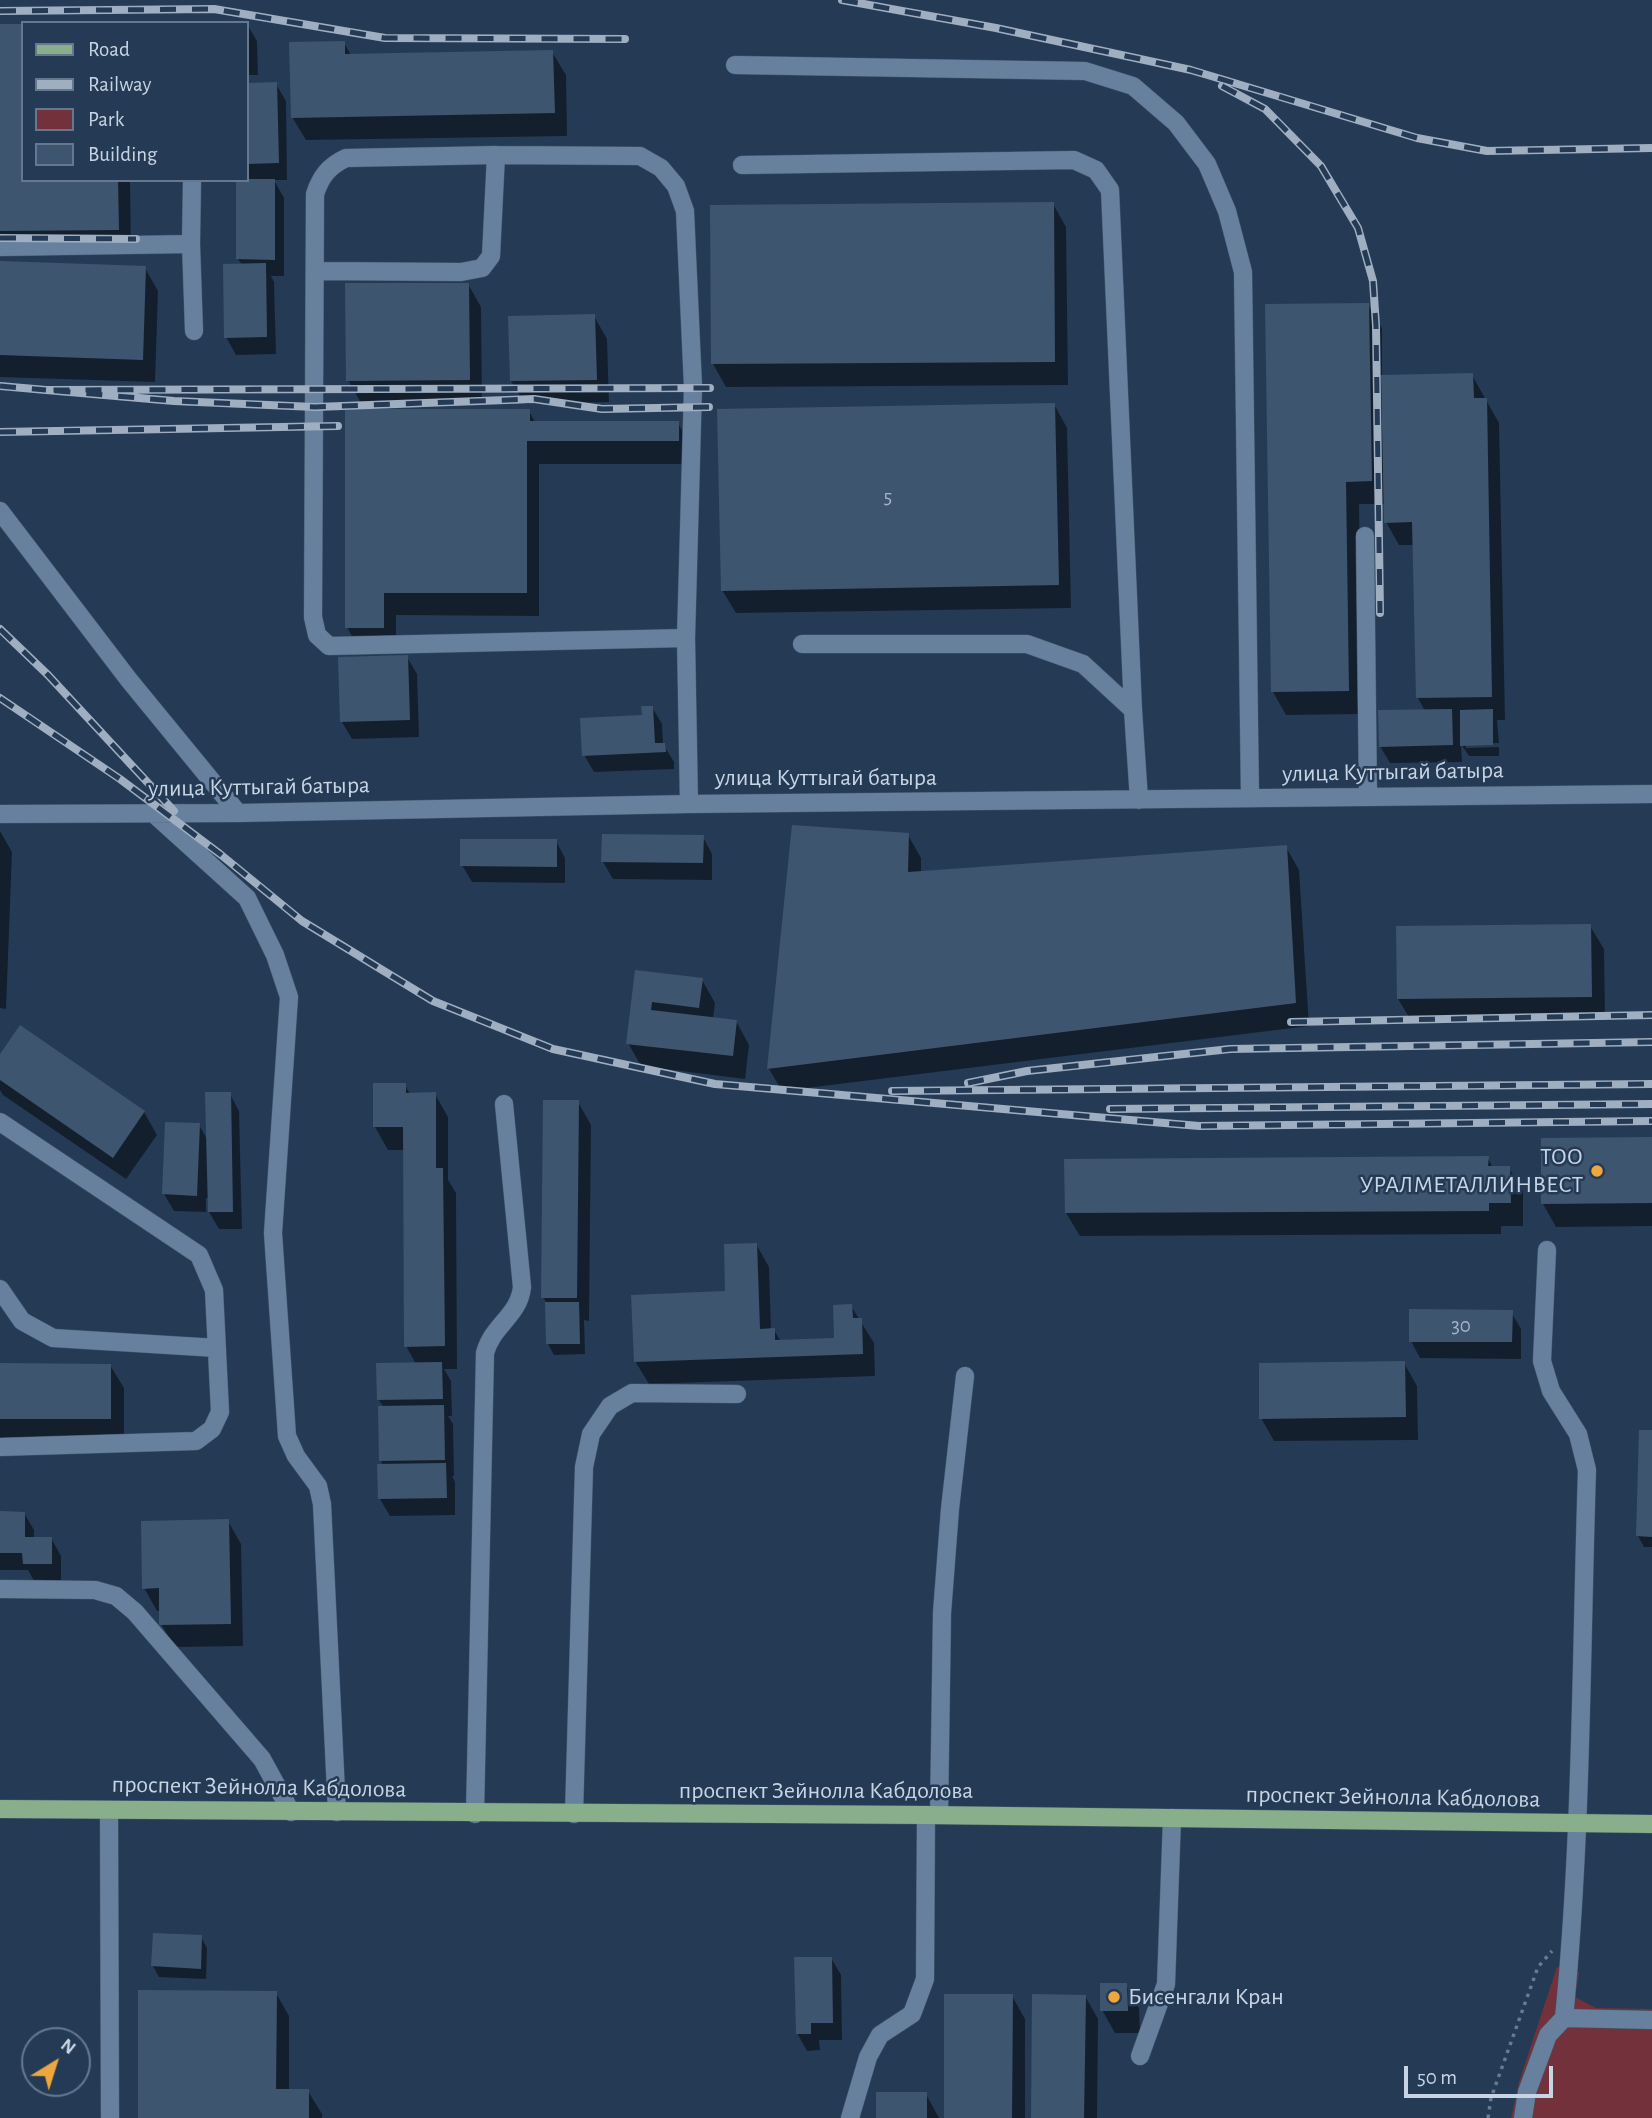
<!DOCTYPE html>
<html>
<head>
<meta charset="utf-8">
<style>
  body { margin:0 }
  #map { position:relative; width:1652px; height:2118px; overflow:hidden; background:#253b55; font-family:"Alegreya Sans",sans-serif }
  canvas { display:block }
  .legend { position:absolute; left:21px; top:21px; width:228px; height:161px; box-sizing:border-box; background:#253b55; border:2px solid #66788e; margin:0; padding:9px 12px; list-style:none; font-size:21px; color:#c7d4e4 }
  .legend li { display:flex; align-items:center; gap:14px; height:35px }
  .legend b { width:35px; border:2px solid #66788e }
  .north { position:absolute; left:21px; top:2027px; width:70px; height:70px; box-sizing:border-box; background:#253b55; border:2px solid #66788e; border-radius:50%; rotate:38deg; font-size:19px; font-weight:700; line-height:28px; text-align:center; color:#c7d4e4 }
  .north::after { content:''; display:block; margin:auto; width:24px; height:32px; background:#eea73c; clip-path:polygon(50% 0,100% 100%,50% 72%,0 100%) }
  .scale { position:absolute; left:1404px; top:2066px; width:149px; height:32px; box-sizing:border-box; border:4px solid #c7d4e4; border-top:0; padding-left:9px; font-size:21px; line-height:24px; white-space:nowrap; color:#c7d4e4; -webkit-text-stroke:5px #253b55; paint-order:stroke }
</style>
</head>
<body>
<div id="map">
<canvas width="1652" height="2118"></canvas>
<ul class="legend">
<li><b style="height:9px;background:#88ae8b"></b>Road</li>
<li><b style="height:9px;background:#9faec0"></b>Railway</li>
<li><b style="height:19px;background:#73323b"></b>Park</li>
<li><b style="height:19px;background:#3e5570"></b>Building</li>
</ul>
<div class="north">N</div>
<div class="scale">50 m</div>
</div>
<script>
const ctx = document.querySelector('canvas').getContext('2d');
ctx.lineJoin = 'round';
function fill(path, color) {
  ctx.fillStyle = color;
  ctx.fill(path, 'evenodd');
}
function stroke(path, color, width, dash) {
  ctx.strokeStyle = color;
  ctx.lineWidth = width;
  ctx.lineCap = dash ? 'butt' : 'round';
  ctx.setLineDash(dash || []);
  ctx.stroke(path);
}
function write(font, color, halo, rows, align = 'center') {
  ctx.font = font + ' "Alegreya Sans",sans-serif';
  ctx.lineWidth = 5;
  ctx.setLineDash([]);
  ctx.textBaseline = 'middle';
  ctx.strokeStyle = halo;
  ctx.fillStyle = color;
  for (const [text, x, y, turn = 0] of rows) {
    ctx.save();
    ctx.translate(x, y);
    ctx.rotate((+turn || 0) * Math.PI / 180);
    ctx.textAlign = isNaN(turn) ? turn : align;
    if (halo) ctx.strokeText(text, 0, 0);
    ctx.fillText(text, 0, 0);
    ctx.restore();
  }
}
const green = new Path2D(`
  M1557,1967L1579,1973L1575,1997L1596,2008L1652,2009V2118H1511L1519,2082Z`);
const shadow = new Path2D(`
  M247,24L257,41L258,75H247Z
  M0,26L23,180H130L131,252L0,242Z
  M344,43L351,55L552,52L566,75L567,136L306,140L292,117Z
  M247,84H276L286,101L287,180H274L284,198V276H271L274,282L276,354L236,355L226,337L242,265L238,259L247,181Z
  M1053,204L1066,227L1068,385L726,387L713,364Z
  M0,263L145,268L158,291L155,382L0,377Z
  M468,284L481,307L482,403H361L348,380Z
  M1368,305L1382,328V377L1472,375L1499,423L1505,720H1497L1499,743L1466,744V748L1499,747V756H1469L1461,744L1462,762L1390,763L1380,746L1425,711L1418,698L1414,545H1399L1386,522L1385,504H1359L1362,714L1286,715L1273,692Z
  M594,316L607,339L609,402L525,404L511,381Z
  M1054,404L1067,428L1071,608L736,613L722,590Z
  M529,411L535,422L678,423L691,446V464H539V616L396,615V651H360L347,627Z
  M407,657L417,674L419,737L352,739L342,722Z
  M652,707L662,724L663,744L674,762V769L594,772L584,755L644,717Z
  M0,831L12,852L6,1009L0,1008Z
  M908,835L921,858V873L1286,847L1299,870L1309,1026L782,1091L769,1069Z
  M703,837L712,854V880L613,879L603,862Z
  M556,841L565,858V883L472,882L462,865Z
  M1590,926L1604,949L1605,1020L1412,1022L1398,999L1397,928Z
  M636,972L702,980L715,1003L713,1019L736,1021L749,1045L745,1079L641,1066L628,1043Z
  M0,1057L144,1112L157,1135L126,1179L3,1095L0,1090Z
  M405,1085L410,1094H435L448,1117V1180L456,1193L457,1369H444L451,1381L452,1416H448L453,1424L454,1476H452L455,1482V1515L390,1516L380,1499L383,1466L381,1461L384,1408L379,1400L416,1364L406,1346L405,1150H388L375,1127Z
  M230,1094L239,1111L242,1229H219L209,1212V1198H206V1212L174,1211L164,1194L199,1125L208,1141Z
  M578,1102L591,1125L589,1321L584,1320L585,1354L554,1355L548,1344L547,1304L543,1297Z
  M1652,1139V1226L1556,1227L1543,1204Z
  M1488,1158L1493,1168H1509L1523,1191V1226H1501V1234L1080,1236L1066,1213V1161Z
  M756,1244L769,1267L771,1330H774L781,1342L836,1340L851,1306L874,1343L875,1376L649,1384L635,1361L727,1293Z
  M1511,1312L1521,1329V1359L1420,1358L1411,1341Z
  M1404,1363L1417,1386L1418,1440L1274,1441L1261,1418Z
  M0,1365H110L124,1388V1442H2L0,1438Z
  M1652,1432V1547H1644L1638,1536Z
  M0,1513H24L34,1530V1538H51L61,1556V1581H34L28,1570H0Z
  M228,1521L241,1544L243,1646L175,1647L161,1624V1611H157L144,1588Z
  M201,1937L207,1948L206,1979L159,1977L153,1966Z
  M831,1958L841,1975L842,2040H819L820,2050L807,2051L797,2033Z
  M1126,1985L1139,2008L1140,2033H1115L1102,2010Z
  M276,1993L289,2016V2091H308L322,2114V2118H139Z
  M1012,1996L1025,2019V2118H946Z
  M1085,1996L1098,2019L1097,2118H1032Z
  M926,2094L939,2118H878Z`);
const building = new Path2D(`
  M0,24H23V180H118L119,230L0,231Z
  M345,41V54L553,50L555,113L291,118L289,42Z
  M277,82L279,163L247,164V83Z
  M247,179H275V260L236,259V180Z
  M1054,202L1055,362L711,364L710,205Z
  M0,261L146,266L143,360L0,355Z
  M266,263L267,337L224,338L223,264Z
  M345,283H469L470,380L346,381Z
  M1369,303L1372,481L1346,482L1349,691L1271,692L1265,304Z
  M595,314L597,380L510,381L508,316Z
  M1473,373L1474,398H1487L1492,697L1416,698L1412,522L1384,523L1381,375Z
  M1055,403L1059,585L721,591L717,409Z
  M345,409H530V421H679V441H527V593H384V628H345Z
  M408,655L410,720L340,722L338,657Z
  M641,706H653L655,743H665L666,752L582,756L580,718L642,715Z
  M1452,709L1453,745L1379,747L1378,710Z
  M1493,709V745L1460,746V710Z
  M792,825L909,833L908,872L1287,845L1296,1003L767,1069Z
  M602,834L704,835L703,863L601,862Z
  M460,839H557V867L460,866Z
  M1591,924L1592,997L1397,999L1396,926Z
  M635,970L703,978L699,1008L652,1002L651,1010L737,1020L733,1056L626,1044Z
  M20,1025L145,1111L113,1158L0,1080V1054Z
  M373,1083H406V1093L436,1092V1168H443L445,1346L404,1347L403,1127H373Z
  M205,1092H231L233,1212H208Z
  M543,1100H579L577,1298H541Z
  M165,1122L200,1123L197,1196L162,1194Z
  M1652,1137V1203L1541,1204V1138Z
  M1489,1156L1488,1166H1510L1511,1203H1489V1211L1065,1213L1064,1159Z
  M757,1243L760,1329L775,1328V1340L834,1338L833,1305L852,1304L853,1318H862L863,1354L634,1362L631,1295L725,1291L724,1244Z
  M545,1302H579L580,1344H546Z
  M1409,1309L1513,1310L1512,1342H1409Z
  M1405,1361L1406,1417L1259,1419V1363Z
  M442,1362L443,1399L377,1400L376,1363Z
  M0,1363L111,1364V1419H0Z
  M444,1405L445,1460L379,1461L378,1406Z
  M1639,1430H1652V1537L1636,1536Z
  M446,1463L447,1498L378,1499L377,1464Z
  M0,1511L25,1512V1537H52V1564H23L22,1553H0Z
  M229,1519L231,1624L159,1625V1588L142,1589L141,1521Z
  M153,1933L202,1935L201,1969L151,1966Z
  M794,1957H832L833,2023H811V2034H796Z
  M1100,1983H1127L1128,2011H1100Z
  M138,1990L277,1991L276,2089H309V2118H138Z
  M944,1994H1013L1012,2118H944Z
  M1032,1994L1086,1995L1084,2118H1031Z
  M876,2092H927V2118H876Z`);
const path = new Path2D(`
  M1488,2118L1491,2098L1538,1967L1552,1951`);
const minor = new Path2D(`
  M735,65L1085,71L1133,86L1176,123L1207,164L1227,211L1243,272L1250,798
  M742,165L1074,160L1096,170L1110,190L1133,710
  M192,180L191,244L194,331
  M0,247L191,244
  M316,271L461,272L482,268L491,256L496,155
  M0,511L129,680L238,813
  M1365,536L1368,797
  M686,638L329,646L317,635L313,617L315,194C321,176 329,166 346,158L496,155L640,156L661,168L676,186L685,211L693,387L686,638L689,804
  M802,644H1027L1083,664L1133,710L1139,800
  M153,813L247,898L275,955L289,997L273,1233L287,1436L296,1456L318,1486L322,1504L337,1812
  M0,814L238,813L689,804L1652,794
  M0,1122L199,1255L214,1290L220,1412L212,1429L196,1441L0,1447
  M1547,1250L1542,1361L1551,1391L1578,1434L1587,1470C1581,1653 1582,1837 1564,2018
  M0,1289L22,1321L53,1338L217,1348
  M0,1589L95,1590L116,1596L135,1612L262,1759L291,1812
  M109,1810L110,2118
  M475,1814L485,1353C493,1324 519,1316 522,1287L504,1104
  M574,1814L584,1467L591,1434L610,1406L632,1393L737,1394
  M939,1815L942,1613L950,1509L965,1376
  M1140,2056L1166,1984L1172,1818
  M850,2118L868,2057L880,2035L912,2014L925,1979L926,1815
  M1523,2118L1527,2092L1548,2035L1564,2018L1652,2020`);
const major = new Path2D(`
  M0,1809L926,1815L1652,1824`);
const rail = new Path2D(`
  M842,0L996,28L1191,70L1417,138L1487,151L1652,148
  M0,11L214,9L385,38L625,39
  M1222,86L1265,109L1321,166L1358,228L1373,281L1376,326L1380,613
  M0,238L136,239
  M0,386L46,390
  M709,407L602,409L534,399L315,407L174,401L46,390L710,388
  M0,432L338,426
  M0,629L48,675L174,811
  M0,698L120,779L220,854L302,921L433,1001L553,1049L715,1084L1199,1126L1652,1121
  M1291,1022L1652,1015
  M968,1083L1027,1071L1230,1049L1652,1042
  M892,1091L1652,1084
  M1110,1109L1652,1104`);
const markers = [
  [1597,1171,7,"#eea73c"],
  [1114,1997,7,"#eea73c"]
];
const numberNames = [
  ["5",888,497],
  ["30",1461,1326]
];
const streetNames = [
  ["улица Куттыгай батыра",1393,772,-1],
  ["улица Куттыгай батыра",826,778],
  ["улица Куттыгай батыра",259,787,-1],
  ["проспект Зейнолла Кабдолова",259,1787,1],
  ["проспект Зейнолла Кабдолова",826,1791],
  ["проспект Зейнолла Кабдолова",1393,1797,1]
];
const poiNames = [
  ["ТОО",1583,1157],
  ["УРАЛМЕТАЛЛИНВЕСТ",1583,1185],
  ["Бисенгали Кран",1128,1997,"left"]
];
fill(green, '#73323b');
fill(shadow, '#0007');
fill(building, '#3e5570');
stroke(minor, '#44576c', 19);
stroke(major, '#44576c', 19);
stroke(path, '#687b90', 3.5, [3.5, 5]);
stroke(minor, '#67809e', 18);
stroke(major, '#88ae8b', 18);
stroke(rail, '#9faec0', 8);
stroke(rail, '#253b55', 5, [16]);
for (const [x, y, r, color] of markers) {
  const dot = new Path2D();
  dot.arc(x, y, r, 0, 2 * Math.PI);
  ctx.fillStyle = color;
  ctx.fill(dot);
  stroke(dot, '#253b55', 2.5);
}
write('21px', '#a5b4c7', null, numberNames);
write('24px', '#c7d4e4', '#253b55', streetNames);
write('24px', '#c7d4e4', '#253b55', poiNames, 'right');
</script>
</body>
</html>
